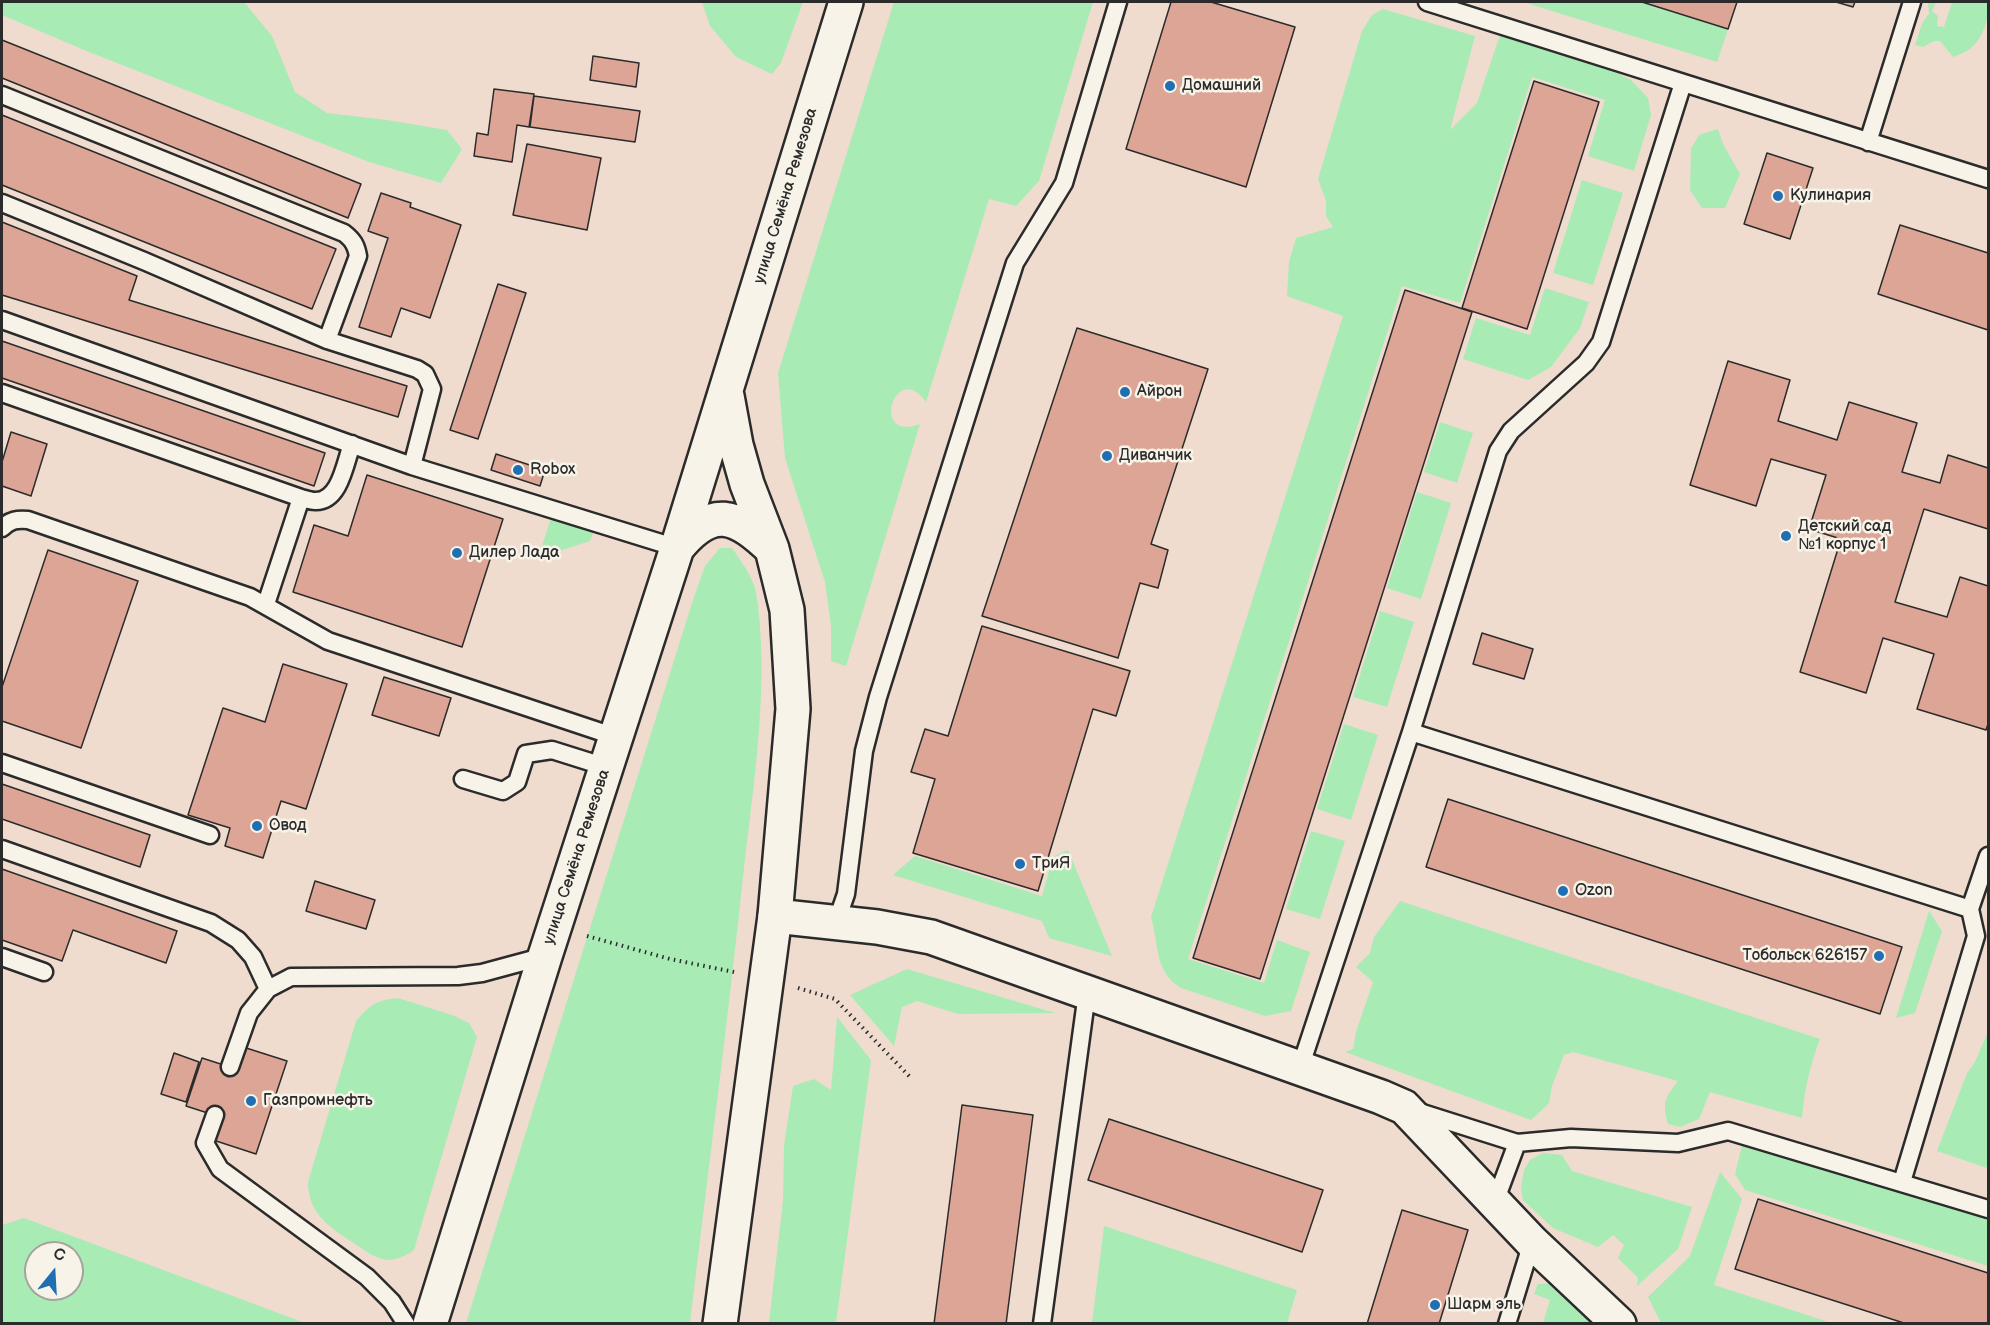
<!DOCTYPE html>
<html>
<head>
<meta charset="utf-8">
<style>
  body { margin:0 }
  #map { position:relative; width:1990px; height:1325px; overflow:hidden; background:#efdccf; font-family:"Balsamiq Sans",sans-serif }
  canvas { display:block }
  .frame { position:absolute; inset:0; border:3px solid #2b2b2b; pointer-events:none }
  .north { position:absolute; left:24px; top:1241px; width:60px; height:60px; box-sizing:border-box; background:#f7f3e8; border:2px solid #a5a39c; border-radius:50%; rotate:18deg; font-size:16px; font-weight:700; line-height:24px; text-align:center; color:#2b2b2b }
  .north::after { content:''; display:block; margin:auto; width:21px; height:27px; background:#1f6fb2; clip-path:polygon(50% 0,100% 100%,50% 72%,0 100%) }
</style>
</head>
<body>
<div id="map">
<canvas width="1990" height="1325"></canvas>
<div class="frame"></div>
<div class="north">С</div>
</div>
<script>
const ctx = document.querySelector('canvas').getContext('2d');
ctx.lineJoin = 'round';
function fill(path, color) {
  ctx.fillStyle = color;
  ctx.fill(path, 'evenodd');
}
function stroke(path, color, width, dash) {
  ctx.strokeStyle = color;
  ctx.lineWidth = width;
  ctx.lineCap = dash ? 'butt' : 'round';
  ctx.setLineDash(dash || []);
  ctx.stroke(path);
}
function write(font, color, halo, rows, align = 'center') {
  ctx.font = font + ' "Balsamiq Sans",sans-serif';
  ctx.lineWidth = 5;
  ctx.setLineDash([]);
  ctx.textBaseline = 'middle';
  ctx.strokeStyle = halo;
  ctx.fillStyle = color;
  for (const [text, x, y, turn = 0] of rows) {
    ctx.save();
    ctx.translate(x, y);
    ctx.rotate((+turn || 0) * Math.PI / 180);
    ctx.textAlign = isNaN(turn) ? turn : align;
    if (halo) ctx.strokeText(text, 0, 0);
    ctx.fillText(text, 0, 0);
    ctx.restore();
  }
}
const green = new Path2D(`
  M2,2H244L272,36L295,92L327,113L387,120L447,130L462,149L441,183L369,162L89,52L2,15Z
  M702,2H803L781,63L772,74L736,57L710,26Z
  M894,2H1093L1039,181L1016,206L989,199L926,402C895,358 869,443 920,424L846,666L831,661V626L825,582L785,458L778,373Z
  M1523,2H1642L1728,29L1717,62Z
  M1928,2H1936L1932,11L1938,16L1937,26L1944,27L1952,2H1988C1989,18 1984,37 1971,48C1967,52 1958,55 1953,57L1940,41H1934L1923,47L1915,45C1920,33 1920,23 1929,14Z
  M1383,9L1475,36L1450,130L1477,103L1500,35L1609,69L1631,80L1648,98L1651,115L1634,171L1588,156L1605,100L1532,77L1460,303L1402,286L1188,959L1264,983L1277,940L1310,952L1291,1011L1265,1016L1181,988C1154,972 1159,944 1151,917L1343,316L1287,296L1289,262L1296,238L1333,227L1326,216V201L1318,179L1362,31L1372,15Z
  M1718,129L1723,144L1740,174L1725,208H1702L1690,190L1691,149L1699,135Z
  M1582,180L1623,193L1593,285L1553,273Z
  M1545,288L1589,302L1580,328L1551,367L1528,380L1463,359L1476,318L1530,335Z
  M1440,422L1473,433L1457,483L1424,472Z
  M1417,492L1451,503L1421,599L1387,588Z
  M551,518L594,531L590,541L538,558Z
  M720,548H732C741,561 753,577 756,592C770,679 754,781 744,868C728,1020 708,1172 690,1323H466L692,603L705,566Z
  M1380,611L1414,622L1387,707L1353,697Z
  M1344,724L1378,735L1351,820L1317,809Z
  M1311,831L1345,841L1320,919L1286,909Z
  M1068,850L1112,956L1049,938L1042,921L893,875L915,856L1042,896L1053,857Z
  M1400,901L1820,1039C1810,1065 1804,1091 1802,1118L1710,1092L1699,1119L1680,1127L1668,1124C1662,1102 1665,1098 1678,1081L1573,1052L1564,1055L1552,1086L1549,1103L1531,1120L1345,1052L1353,1049L1356,1032L1373,982L1356,967L1370,953L1374,937Z
  M1929,911L1942,931L1915,1013L1896,1018Z
  M907,969L1055,1013L958,1014L917,1001L902,1007L894,1046L850,995Z
  M398,998L452,1015L469,1023L477,1037L414,1250C404,1257 391,1263 379,1258C372,1256 364,1250 358,1246C333,1229 308,1216 308,1182L356,1021C370,1005 376,1000 398,998Z
  M837,1017L871,1060L836,1323H769L783,1200L784,1145L793,1086L814,1079L831,1090Z
  M1988,1032V1167L1987,1168L1937,1151L1967,1073L1974,1064Z
  M1749,1142L1988,1215V1266L1745,1190L1735,1174L1742,1146Z
  M1543,1153L1562,1155L1572,1171L1692,1207L1678,1249L1637,1286L1638,1278L1618,1258L1624,1245L1613,1235L1598,1247L1553,1228L1523,1200L1521,1187L1524,1170L1530,1160Z
  M1720,1172L1742,1199L1714,1285L1832,1323H1661L1648,1297L1690,1256Z
  M24,1218L305,1323H2V1225ZM36,1253H72V1289H36Z
  M1104,1226L1297,1290L1287,1323H1092Z
  M1552,1283L1599,1323H1543L1550,1300L1534,1294L1538,1284Z`);
const building = new Path2D(`
  M1171,2H1211L1295,27L1246,187L1126,149Z
  M1642,2H1737L1728,29Z
  M1836,2H1855L1853,7Z
  M2,40L361,184L348,218L2,78Z
  M593,56L639,63L636,87L590,80Z
  M1534,81L1599,102L1527,329L1462,308Z
  M494,89L534,94L529,127L517,125L512,162L474,156L477,133L488,135Z
  M534,96L640,111L635,142L530,127Z
  M2,115L336,249L312,309L2,185Z
  M527,144L601,158L587,230L513,215Z
  M1767,153L1813,168L1790,239L1744,224Z
  M381,193L411,203L410,207L461,225L430,318L401,308L391,337L359,327L388,238L368,231Z
  M2,222L137,276L129,300L407,386L398,417L2,295Z
  M1900,225L1988,253V330L1878,294Z
  M498,284L526,293L478,439L450,430Z
  M1405,290L1472,312L1260,979L1193,958Z
  M1077,328L1208,369L1151,544L1168,550L1158,588L1140,583L1118,658L982,616Z
  M2,341L325,453L314,486L2,378Z
  M1728,361L1790,380L1778,421L1837,440L1849,402L1917,423L1902,472L1940,483L1948,455L1988,468V529L1924,509L1895,602L1947,617L1960,577L1988,586V724L1986,730L1917,709L1934,654L1909,646L1883,638L1866,693L1800,672L1841,539L1809,529L1826,475L1771,459L1756,506L1690,485Z
  M11,432L47,444L31,496L2,486V462Z
  M496,454L545,470L540,486L491,470Z
  M367,475L503,519L462,647L293,592L314,525L348,536Z
  M48,550L138,581L81,748L2,721V687Z
  M982,626L1130,671L1116,716L1093,709L1038,891L913,853L935,779L911,772L925,729L948,736Z
  M1482,633L1533,649L1524,679L1473,664Z
  M283,664L347,684L306,809L281,801L263,858L225,846L230,828L188,815L223,708L265,722Z
  M384,677L451,698L439,736L372,715Z
  M2,784L150,835L140,867L2,819Z
  M1448,799L1902,947L1880,1014L1426,867Z
  M2,869L177,931L166,963L73,930L62,961L2,940Z
  M315,881L375,900L366,929L306,911Z
  M240,1046L287,1061L256,1154L210,1139L217,1116L186,1106L202,1058L233,1068Z
  M174,1053L199,1062L186,1102L161,1094Z
  M962,1105L1033,1115L1006,1324H934Z
  M1109,1119L1323,1190L1302,1252L1088,1180Z
  M1758,1199L1988,1273V1324H1907L1735,1269Z
  M1402,1210L1468,1230L1439,1324H1367Z`);
const path = new Path2D(`
  M587,936L670,959L734,972
  M798,988L835,999L910,1077`);
const service = new Path2D(`
  M1427,2L1988,179
  M2,95L344,233C353,240 356,245 358,256L327,340
  M1868,142L1912,2
  M2,203L144,261L327,340L417,369L425,374L432,389L412,466
  M2,320L412,466L677,548
  M2,393L301,498C305,499 310,501 315,501C340,502 345,463 352,444
  M2,528C10,520 17,519 28,520L250,597L328,641L616,737
  M266,604L301,498
  M1411,732L1970,909
  M2,763L210,835
  M463,779L503,791L517,782L526,754L552,750L606,767
  M2,849L211,923L238,940L253,957L268,989
  M836,923L846,894L864,751L878,697L1015,263L1064,183L1118,2
  M2,957L44,972
  M230,1067L249,1013L268,989L291,977L458,976L482,973L545,956
  M1300,1068L1411,732L1498,451L1511,431L1586,363L1601,342L1683,83
  M1416,1111L1517,1143L1571,1138L1678,1143L1728,1131L1988,1209
  M215,1115L205,1143L220,1169L367,1277L392,1302L406,1324
  M1902,1182L1976,936L1970,909L1988,856
  M1495,1202L1517,1143
  M1042,1324L1087,993
  M1507,1324L1532,1242`);
const minor = new Path2D(`
  M775,916L877,927L931,937L1381,1097L1404,1107L1532,1242L1619,1324`);
const primary = new Path2D(`
  M677,548C712,505 736,514 772,549
  M430,1324L545,956L677,548L846,2
  M720,1324L775,916L793,709L787,610L772,549L747,484L736,445L727,396`);
const markers = [
  [1170,86,6,"#1f6fb2"],
  [1778,196,6,"#1f6fb2"],
  [1125,392,6,"#1f6fb2"],
  [1107,456,6,"#1f6fb2"],
  [518,470,6,"#1f6fb2"],
  [1786,536,6,"#1f6fb2"],
  [457,553,6,"#1f6fb2"],
  [257,826,6,"#1f6fb2"],
  [1020,864,6,"#1f6fb2"],
  [1563,891,6,"#1f6fb2"],
  [1879,956,6,"#1f6fb2"],
  [251,1101,6,"#1f6fb2"],
  [1435,1305,6,"#1f6fb2"]
];
const poiNames = [
  ["Домашний",1182,86],
  ["Кулинария",1790,196],
  ["Айрон",1137,392],
  ["Диванчик",1119,456],
  ["Robox",530,470],
  ["Детский сад",1798,527],
  ["№1 корпус 1",1798,545],
  ["Дилер Лада",469,553],
  ["Овод",269,826],
  ["ТриЯ",1032,864],
  ["Ozon",1575,891],
  ["Тобольск 626157",1867,956,"right"],
  ["Газпромнефть",263,1101],
  ["Шарм эль",1447,1305]
];
const streetNames = [
  ["улица Семёна Ремезова",786,196,-73],
  ["улица Семёна Ремезова",577,857,-72]
];
fill(green, '#a8ebb5');
fill(building, '#dca595');
stroke(building, '#2b2b2b', 1.5);
stroke(service, '#2b2b2b', 21);
stroke(minor, '#2b2b2b', 38);
stroke(primary, '#2b2b2b', 38);
stroke(path, '#2b2b2b', 4, [1.5, 4.5]);
stroke(service, '#f7f3e8', 16);
stroke(minor, '#f7f3e8', 33);
stroke(primary, '#f7f3e8', 33);
for (const [x, y, r, color] of markers) {
  const dot = new Path2D();
  dot.arc(x, y, r, 0, 2 * Math.PI);
  ctx.fillStyle = color;
  ctx.fill(dot);
  stroke(dot, '#f7f3e8', 2);
}
write('16px', '#2b2b2b', '#f7f3e8', poiNames, 'left');
write('16px', '#2b2b2b', '#f7f3e8', streetNames);
</script>
</body>
</html>
